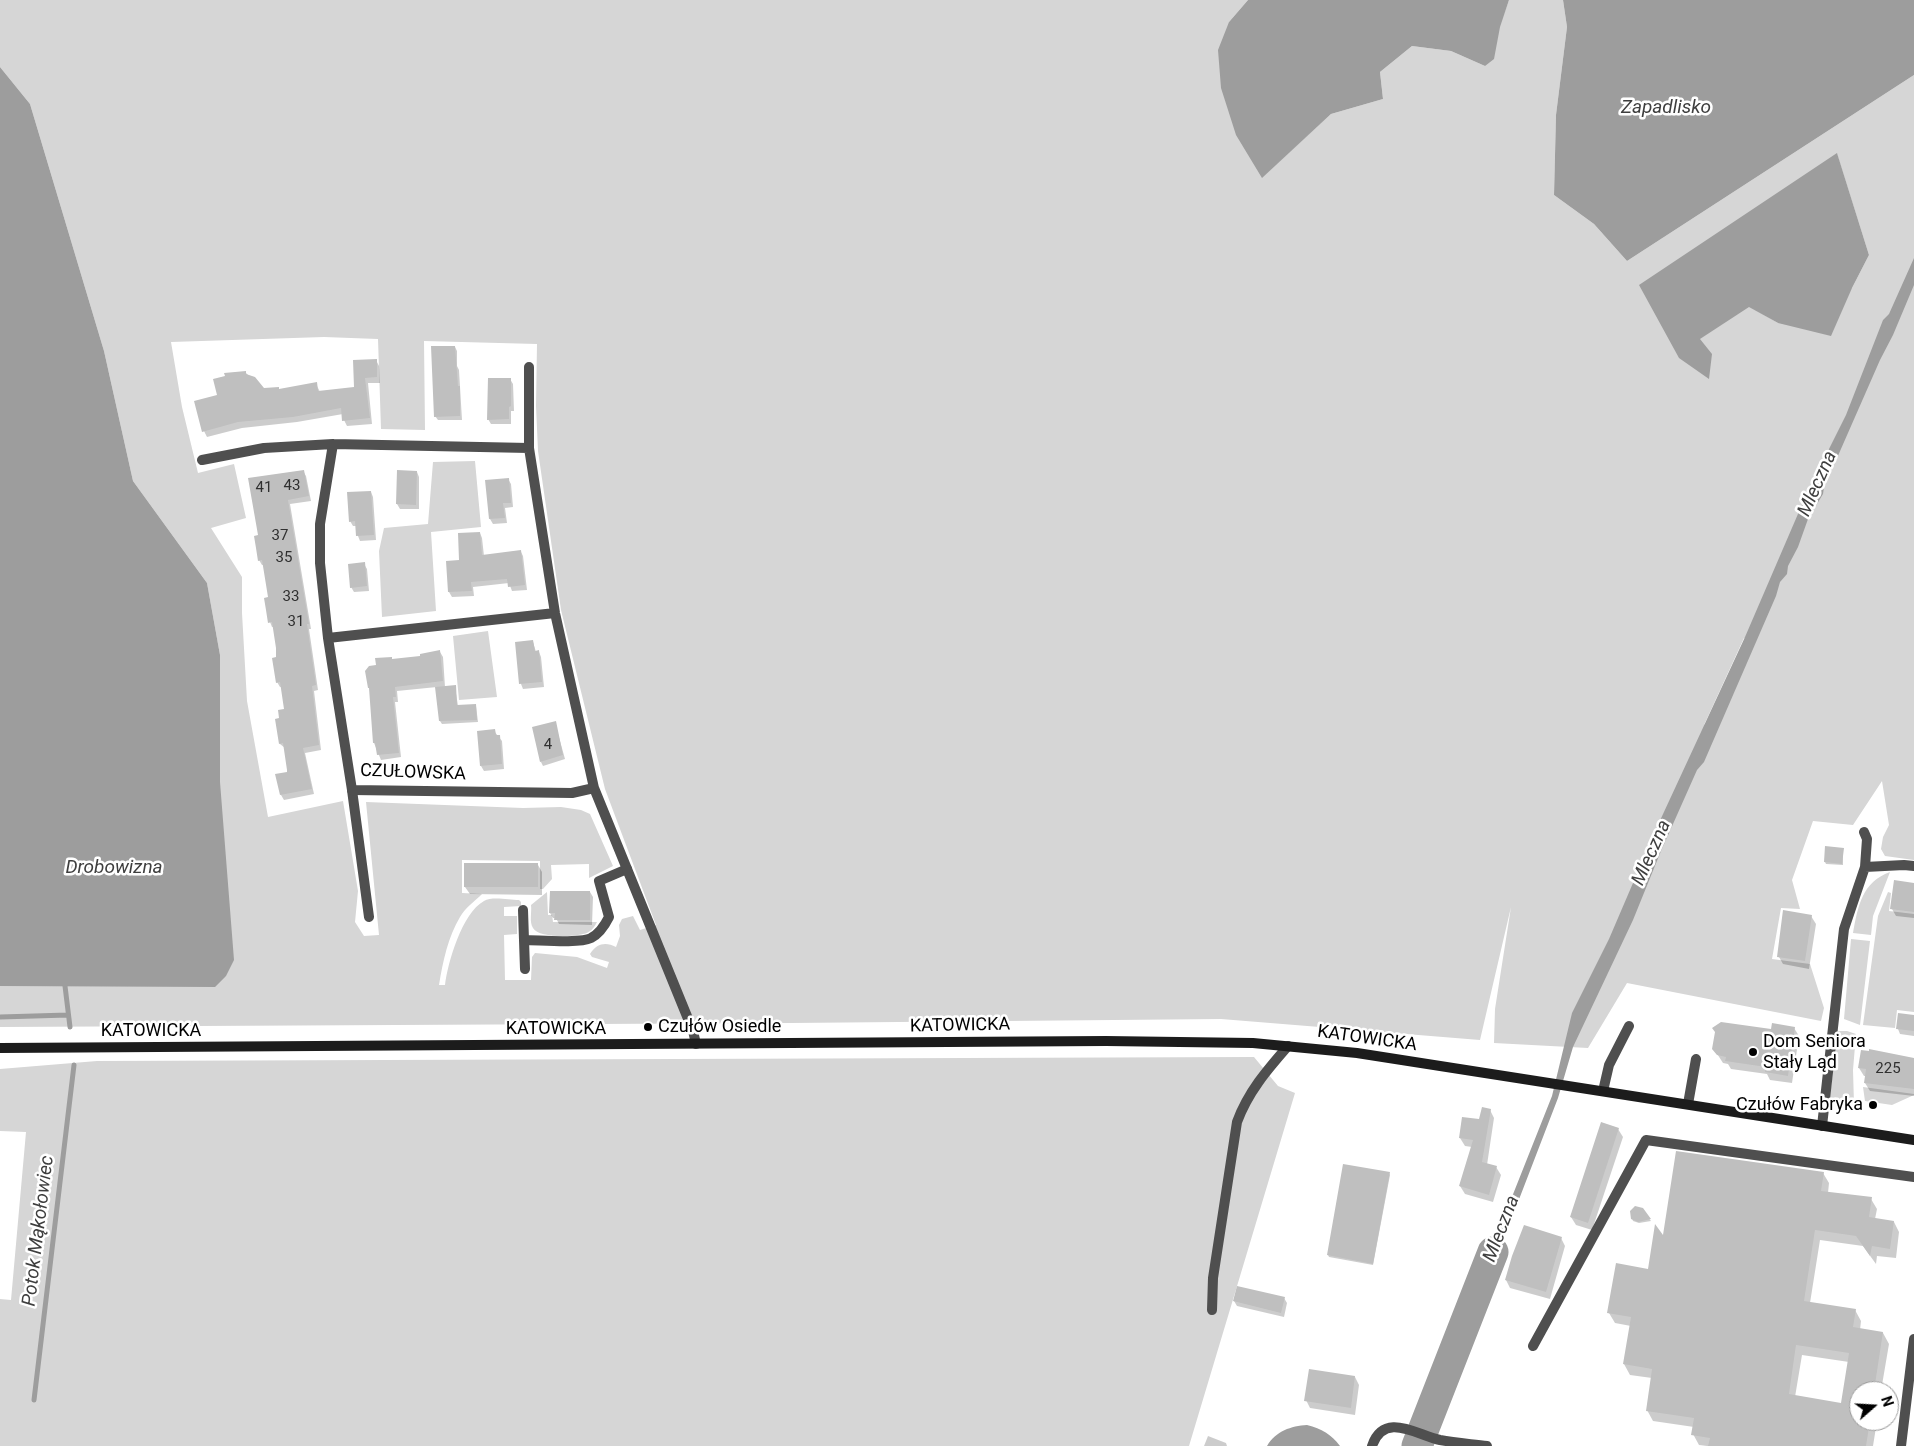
<!DOCTYPE html>
<html>
<head>
<meta charset="utf-8">
<style>
  body { margin:0 }
  #map { position:relative; width:1914px; height:1446px; overflow:hidden; background:#fff; font-family:Roboto,sans-serif }
  canvas { display:block }
  .north { position:absolute; left:1849px; top:1381px; width:50px; height:50px; box-sizing:border-box; background:#fff; border:1px solid #999; border-radius:50%; rotate:71deg; font-size:14px; font-weight:700; line-height:20px; text-align:center; color:#000 }
  .north::after { content:''; display:block; margin:auto; width:18px; height:22px; background:#000; clip-path:polygon(50% 0,100% 100%,50% 72%,0 100%) }
</style>
</head>
<body>
<div id="map">
<canvas width="1914" height="1446"></canvas>
<div class="north">N</div>
</div>
<script>
const ctx = document.querySelector('canvas').getContext('2d');
ctx.lineJoin = 'round';
function fill(path, color) {
  ctx.fillStyle = color;
  ctx.fill(path, 'evenodd');
}
function stroke(path, color, width, dash) {
  ctx.strokeStyle = color;
  ctx.lineWidth = width;
  ctx.lineCap = dash ? 'butt' : 'round';
  ctx.setLineDash(dash || []);
  ctx.stroke(path);
}
function write(font, color, halo, rows, align = 'center') {
  ctx.font = font + ' Roboto,sans-serif';
  ctx.lineWidth = 5;
  ctx.setLineDash([]);
  ctx.textBaseline = 'middle';
  ctx.strokeStyle = halo;
  ctx.fillStyle = color;
  for (const [text, x, y, turn = 0] of rows) {
    ctx.save();
    ctx.translate(x, y);
    ctx.rotate((+turn || 0) * Math.PI / 180);
    ctx.textAlign = isNaN(turn) ? turn : align;
    if (halo) ctx.strokeText(text, 0, 0);
    ctx.fillText(text, 0, 0);
    ctx.restore();
  }
}
const green = new Path2D(`
  M0,0H1248L1229,22L1262,177L1331,114L1383,99L1380,72L1412,46L1451,51L1485,66L1509,0H1563L1567,27L1556,115L1554,195L1594,224L1627,261L1914,75V860L1885,856L1881,849L1883,837L1889,825L1882,781L1853,825L1813,821L1792,880L1800,909L1781,908L1772,959L1810,964L1824,1008L1821,1021L1627,983L1588,1048L1494,1043L1495,1009L1511,907L1480,1040L1221,1019L791,1023L0,1027V986L220,782V655L207,583L133,481L104,351L30,104L0,67ZM1837,154L1869,255L1852,288L1778,323L1749,306L1699,339ZM324,337L378,339L381,429L425,430L424,341L537,344L536,406L538,451L561,610L605,789L656,925L640,930L633,916L622,919L619,925L620,936L616,947C606,942 597,943 590,954L592,957L609,962L607,968L577,957L535,953L532,957L531,980H505L504,935L517,934V916H504V907L521,906V902L519,900C509,900 492,896 484,901C462,913 448,962 445,985H439C443,961 448,937 460,917C465,908 475,901 482,894L462,893V860L540,861V889H543L552,879L551,865L589,864V878L613,866L590,814L581,810L561,807L523,808L366,802L379,935L364,936L355,922L358,891L343,801L268,817L247,701L242,613V577L211,528L246,518L234,464L198,473L182,407L171,342ZM1744,638L1755,641L1733,694L1728,703L1704,725Z
  M475,461L481,527L431,532L436,611L382,617L379,551L384,528L428,524L433,462Z
  M488,631L497,697L459,700L453,636Z
  M1890,872L1873,916L1871,935L1853,933C1858,906 1862,882 1890,872Z
  M547,892L548,915H552L553,922H597C594,928 590,933 583,934C572,937 538,938 533,928C529,922 532,912 531,905Z
  M1888,892L1891,893L1889,911L1914,914V1012L1897,1010L1895,1028L1863,1025L1878,916Z
  M1851,939L1870,941L1860,1025L1844,1019Z
  M1838,1031H1847L1856,1034L1853,1070L1854,1104H1829Z
  M1254,1057L1278,1086L1295,1093L1189,1446H0V1299L11,1300L26,1132L0,1131V1069L97,1061Z
  M1863,1087L1914,1094V1095L1892,1105L1865,1101Z`);
const water = new Path2D(`
  M1248,0H1509L1500,27L1494,59L1485,66L1451,51L1412,46L1380,72L1383,99L1331,114L1262,178L1236,135L1221,88L1218,50L1229,22Z
  M1563,0H1914V75L1627,261L1594,224L1554,195L1556,115L1567,27Z
  M0,67L30,104L104,351L133,481L207,583L220,655V782L234,960L226,976L215,987L0,986Z
  M1837,153L1869,255L1852,288L1831,336L1778,323L1749,307L1700,339L1712,354L1709,379L1679,358L1639,285Z
  M1914,258V285L1893,335L1880,360L1837,458L1825,480L1823,494L1808,519L1798,547L1788,566L1787,574L1780,582L1776,596L1704,762L1697,770L1661,851L1633,920L1573,1047L1558,1098L1483,1293L1475,1290L1552,1096L1572,1013L1609,939L1657,827L1745,637L1807,493L1846,415L1883,320L1889,314Z
  M1307,1425C1322,1429 1331,1434 1340,1446H1267C1276,1431 1291,1426 1307,1425Z`);
const shadow = new Path2D(`
  M455,347L457,351V366L459,370L462,420H438L435,416Z
  M376,360L379,366L380,383H368L372,424L347,426L344,420L343,414L297,422L242,428L207,437L204,431L219,396L245,372L263,390H280L316,384L320,392L355,388Z
  M510,379L513,384L514,411H511V424H491L488,419Z
  M303,471L306,476L311,501L290,504L311,629H309L318,690L314,691L321,750L305,753L314,794L284,800L281,795L277,775L288,773L285,748L280,744V719L285,710L282,687H280L277,682L278,658L274,627H272L270,622V598L264,565H262L259,560V536Z
  M417,472L419,477V509H400L397,504Z
  M508,479L511,484L513,507L505,508L507,523L493,524L490,519L486,481Z
  M371,492L373,497L376,540L360,541L358,536L357,526H353L350,521Z
  M480,533L482,538L484,556L521,552L523,556L527,590L512,591L509,583L473,587L474,596L452,597L449,592L461,562Z
  M364,564L367,569L369,591L354,592L351,587Z
  M533,642L536,652H539L541,657L544,687L523,689L521,684Z
  M440,652L443,657L445,687H455L458,706H476L478,722L442,724L440,721L437,687L397,691L398,702H395L401,757L381,760L374,743L392,660L422,657Z
  M555,723L565,759L543,766L541,762Z
  M494,731L502,741L504,769L484,771L481,766Z
  M1843,849V865L1826,864L1825,862Z
  M538,865L542,872V895L470,894L465,887Z
  M1914,884V918L1896,916L1892,909Z
  M590,892L593,897L592,925L559,924L556,918H553L550,913Z
  M1811,916L1816,924L1809,969L1783,964L1779,957Z
  M1914,1017V1036L1900,1034L1898,1029Z
  M1794,1028L1799,1036L1792,1083L1770,1080L1767,1074L1731,1069L1728,1064L1723,1063L1714,1049L1772,1030Z
  M1914,1059V1096L1870,1091L1865,1083L1866,1076H1864L1859,1068Z
  M1490,1110L1494,1118L1487,1165L1496,1167L1501,1175L1493,1202L1465,1194L1460,1186L1472,1147L1465,1146L1460,1138Z
  M1618,1129L1623,1137L1592,1230L1576,1225L1571,1217Z
  M1389,1173L1390,1175L1373,1265L1329,1257L1328,1255Z
  M1823,1173L1829,1183L1828,1193L1871,1199L1877,1209L1875,1219L1894,1222L1899,1232L1896,1258L1877,1256L1876,1264L1863,1246L1820,1240L1810,1303L1855,1310L1861,1321L1860,1330L1883,1333L1889,1344L1881,1391H1859V1421H1877L1873,1446H1707L1699,1445L1693,1434L1694,1427L1653,1421L1647,1410L1652,1378L1630,1375L1624,1364L1631,1326L1615,1323L1609,1313L1649,1270L1664,1238ZM1802,1355L1849,1362L1842,1404L1795,1397Z
  M1642,1209L1651,1221L1639,1223L1633,1221L1632,1218Z
  M1561,1238L1565,1246L1550,1299L1510,1288L1506,1280L1513,1257Z
  M1284,1298L1287,1303L1284,1317L1237,1306L1234,1301Z
  M1355,1377L1359,1385L1355,1415L1310,1408L1306,1400Z
  M1208,1436L1226,1443L1227,1446H1204Z`);
const stream = new Path2D(`
  M65,986L70,1027
  M0,1017L68,1015
  M34,1400L74,1065`);
const river = new Path2D(`
  M1417,1446L1493,1252`);
const building = new Path2D(`
  M431,346H455L458,386H460V416L434,417Z
  M377,359V377L365,378L370,418L342,421L341,408L293,417L238,422L202,432L194,401L217,395L213,379L225,376L224,373L246,371V374L255,377L264,388L279,387V389L317,382L318,391L354,387L353,360Z
  M488,378H511V406L509,407V419L487,420Z
  M304,470L309,496L288,500L309,624H307L316,685L312,686L319,745L303,748L312,789L280,795L275,774L287,772V770L283,743L279,744L275,719L279,718L278,710L284,709L280,682L276,683L272,658L276,657V648L272,622L268,623L266,610L264,598L268,597L262,560L258,561L256,548L254,536L258,535L248,478Z
  M397,470L417,471L416,505L396,504Z
  M509,478L511,503H503L505,518L489,519L485,480Z
  M371,491L374,535L356,536L355,521L349,522L347,492Z
  M480,532L482,555L521,550L525,585L508,587L507,579L471,582L472,591L448,592L446,561L459,560L458,533Z
  M365,562L367,586L350,588L348,564Z
  M533,640L535,651L539,650L542,682L519,684L515,642Z
  M440,650L443,681L395,687L396,697H393L399,753L377,755L375,743H373L369,688H368L365,671L369,666L376,665L375,658L392,657V659L420,656V654Z
  M456,685L457,705L476,704L477,720L439,721L435,687Z
  M556,721L563,755L540,762L532,727Z
  M495,729L496,735H500L502,764L480,766L477,731Z
  M1825,846L1844,848L1842,864L1824,862Z
  M464,863H538V887H464Z
  M1894,880L1914,883V912L1890,909Z
  M550,891H590V920H554L555,913H549Z
  M1783,910L1812,915L1805,961L1777,957Z
  M1898,1013L1914,1015V1031L1896,1029Z
  M1721,1022L1771,1029L1772,1023L1795,1027L1788,1076L1765,1072L1766,1067L1725,1061L1726,1057L1717,1055L1712,1049L1715,1032L1712,1028Z
  M1869,1049L1914,1058V1089L1864,1083L1866,1069L1858,1068L1861,1050L1869,1051Z
  M1482,1107L1491,1109L1482,1162L1497,1166L1489,1195L1459,1186L1473,1140L1459,1138L1462,1117L1479,1119Z
  M1601,1122L1619,1128L1588,1223L1570,1217Z
  M1676,1151L1824,1172L1821,1191L1872,1197L1869,1217L1894,1221L1890,1249L1872,1246L1870,1256L1856,1236L1815,1230L1804,1301L1856,1309L1853,1327L1883,1332L1874,1391H1859V1421H1870L1866,1446H1708L1710,1438L1691,1435L1694,1418L1646,1411L1652,1369L1623,1364L1631,1317L1607,1313L1616,1263L1648,1269L1655,1224L1663,1235ZM1796,1345L1849,1353L1841,1403L1789,1394Z
  M1343,1164L1390,1172L1373,1264L1327,1255Z
  M1635,1206L1643,1208L1651,1219L1638,1222L1631,1219L1630,1211Z
  M1524,1225L1562,1237L1546,1292L1505,1280L1512,1256Z
  M1237,1286L1285,1297L1281,1313L1233,1301Z
  M1309,1369L1355,1376L1351,1408L1304,1401Z`);
const lane = new Path2D(`
  M352,790L369,917
  M523,910L524,940
  M525,969L524,940C540,940 578,944 591,938C599,934 605,925 609,917L599,881L627,869
  M1603,1091L1609,1065L1629,1026
  M1688,1104L1696,1059
  M1212,1310L1213,1278L1237,1122C1248,1092 1267,1070 1288,1046
  M1533,1346L1646,1140L1914,1177
  M1372,1446C1384,1411 1417,1435 1440,1440C1456,1443 1472,1444 1487,1446
  M1901,1446L1914,1339`);
const street = new Path2D(`
  M529,367V448L555,613L594,788L693,1031L696,1044
  M333,444L320,524V563L328,638L352,790L572,793L594,788
  M202,460L264,448L333,444L529,448
  M328,638L555,613
  M1865,867L1904,865L1914,866
  M1822,1126L1844,929L1865,867L1867,839L1864,832`);
const secondary = new Path2D(`
  M0,1048L1106,1041L1253,1043L1357,1053L1914,1140`);
const markers = [
  [648,1027,5,"#000"],
  [1753,1052,5,"#000"],
  [1873,1105,5,"#000"]
];
const numberNames = [
  ["43",292,486],
  ["41",264,488],
  ["37",280,536],
  ["35",284,558],
  ["33",291,597],
  ["31",296,622],
  ["4",548,745],
  ["225",1888,1069]
];
const streetNames = [
  ["CZUŁOWSKA",413,773,2],
  ["KATOWICKA",960,1026,-1],
  ["KATOWICKA",556,1029],
  ["KATOWICKA",151,1031],
  ["KATOWICKA",1367,1039,8]
];
const poiNames = [
  ["Czułów Osiedle",658,1027],
  ["Dom Seniora",1763,1042],
  ["Stały Ląd",1763,1063],
  ["Czułów Fabryka",1863,1105,"right"]
];
const waterNames = [
  ["Zapadlisko",1666,108],
  ["Mleczna",1818,484,-66],
  ["Mleczna",1652,853,-66],
  ["Drobowizna",114,868],
  ["Mleczna",1502,1229,-69],
  ["Potok Mąkołowiec",39,1231,-83]
];
fill(green, '#d6d6d6');
fill(water, '#9d9d9d');
fill(shadow, '#0003');
stroke(stream, '#9d9d9d', 5);
stroke(river, '#9d9d9d', 31);
fill(building, '#bfbfbf');
stroke(lane, '#4f4f4f', 10);
stroke(street, '#4f4f4f', 10);
stroke(secondary, '#1c1c1c', 10);
for (const [x, y, r, color] of markers) {
  const dot = new Path2D();
  dot.arc(x, y, r, 0, 2 * Math.PI);
  ctx.fillStyle = color;
  ctx.fill(dot);
  stroke(dot, '#fff', 2);
}
write('15px', '#303030', null, numberNames);
write('18px', '#000', '#fff', streetNames);
write('18px', '#000', '#fff', poiNames, 'left');
write('italic 19px', '#3e3e3e', '#fff', waterNames);
</script>
</body>
</html>
